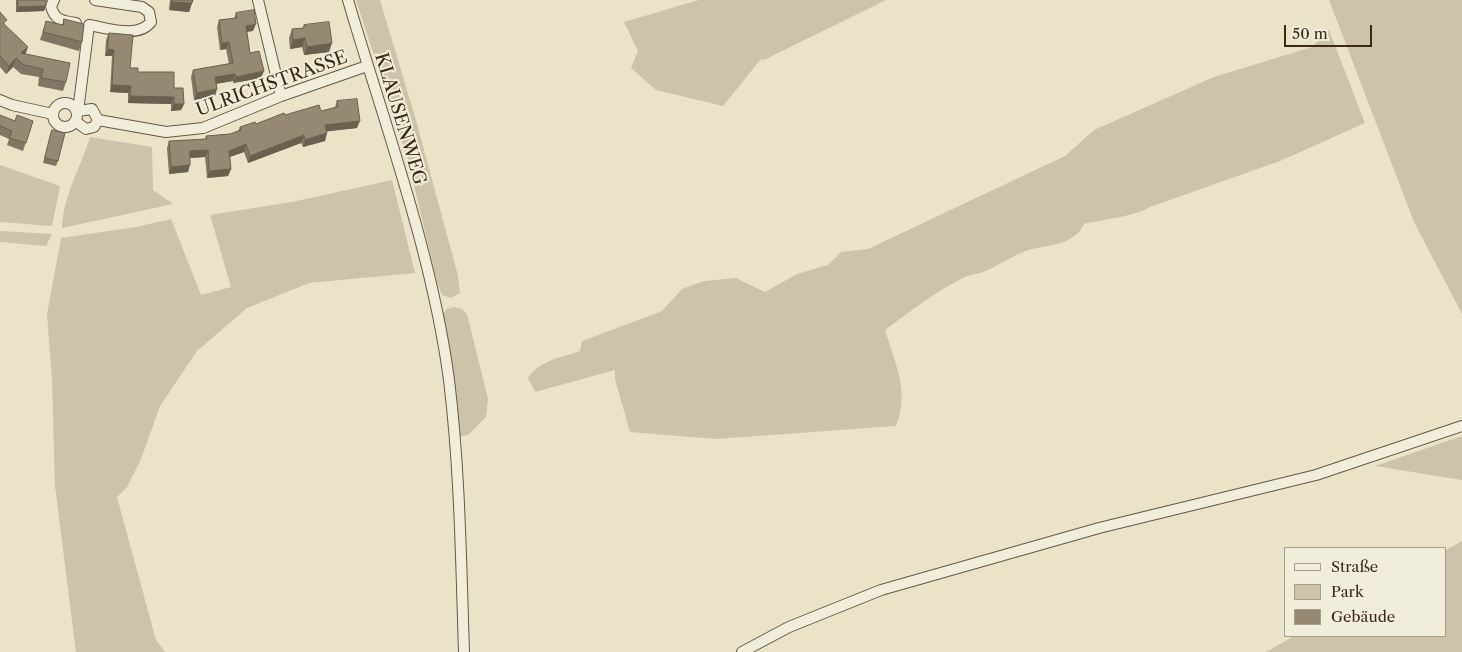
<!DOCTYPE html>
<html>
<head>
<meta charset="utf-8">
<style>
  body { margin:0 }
  #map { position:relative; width:1462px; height:652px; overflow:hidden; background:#eae3c8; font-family:"Libre Caslon Text",serif }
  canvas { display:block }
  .legend { position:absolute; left:1284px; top:547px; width:162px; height:90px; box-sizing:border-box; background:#f1eddb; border:1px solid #a99e8d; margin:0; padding:6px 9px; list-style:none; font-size:15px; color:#3c2817 }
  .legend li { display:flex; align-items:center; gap:10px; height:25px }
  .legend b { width:25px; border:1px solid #a99e8d }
  .scale { position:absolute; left:1284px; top:25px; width:88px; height:22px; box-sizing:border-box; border:2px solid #3c2817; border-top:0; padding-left:6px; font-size:15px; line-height:18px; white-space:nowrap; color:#3c2817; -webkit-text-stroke:4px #f1eddb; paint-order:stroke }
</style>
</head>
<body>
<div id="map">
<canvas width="1462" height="652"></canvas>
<ul class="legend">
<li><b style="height:6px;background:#f1eddb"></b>Straße</li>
<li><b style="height:14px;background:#ccc3aa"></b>Park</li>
<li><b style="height:14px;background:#968973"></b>Gebäude</li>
</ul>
<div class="scale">50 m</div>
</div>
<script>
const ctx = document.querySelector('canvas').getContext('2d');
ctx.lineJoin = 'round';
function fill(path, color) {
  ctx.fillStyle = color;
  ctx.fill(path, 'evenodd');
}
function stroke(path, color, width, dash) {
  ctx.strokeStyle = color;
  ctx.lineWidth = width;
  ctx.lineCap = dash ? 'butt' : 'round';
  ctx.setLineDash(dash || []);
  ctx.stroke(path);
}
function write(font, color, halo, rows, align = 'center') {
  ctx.font = font + ' "Libre Caslon Text",serif';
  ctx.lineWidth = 4;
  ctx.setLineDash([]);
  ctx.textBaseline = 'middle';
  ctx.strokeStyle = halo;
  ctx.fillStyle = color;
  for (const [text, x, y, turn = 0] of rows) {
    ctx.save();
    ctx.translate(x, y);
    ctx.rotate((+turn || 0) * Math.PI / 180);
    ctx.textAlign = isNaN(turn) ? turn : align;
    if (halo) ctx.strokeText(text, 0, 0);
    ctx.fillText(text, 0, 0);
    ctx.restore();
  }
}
const green = new Path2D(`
  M356,0H380L416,120L458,276L460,293L451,298L442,295L437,282L408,160Z
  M699,0H886L764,60L761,59L723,106L656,90L631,68L638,51L624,22Z
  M1329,0H1462V314L1414,222Z
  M1329,30L1365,123L1280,161L1150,207C1133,217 1104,219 1084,224C1075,244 1051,245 1032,249C1017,253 1004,262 990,269C981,274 970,274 961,279C934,293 909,312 885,330C895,363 910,392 896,426L716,439L630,432L615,379V370L535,392L528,378C540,360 560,358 580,351L582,341L662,311L682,289L704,281L736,278L765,292L797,274L828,265L841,252L868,249L1065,156L1094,130L1214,77L1312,47Z
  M90,137L152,147L153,190L173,204L62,228C63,196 81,167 90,137Z
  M0,165L60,186L52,226L0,222Z
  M392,180L415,273L309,283L247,308L197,351L160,406L141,459L127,487L117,497L156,640L165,652H76L55,486L52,380L47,314L61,238L136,227L171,219L201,295L231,287L210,215L292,202Z
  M0,231L52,234L46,246L0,242Z
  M454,307L462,309L467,314L488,399L486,417L468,435L459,436L442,314L447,309Z
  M1462,436V480L1375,466Z
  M1462,541V652H1266L1294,636H1446V550Z`);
const minor = new Path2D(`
  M54,0L51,6C54,20 62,21 76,23
  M95,0L142,7L149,12L151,22C138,39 108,28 89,25L78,111L92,109L98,120
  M258,0L281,96
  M348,0C384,123 432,252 449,380C460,470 461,561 464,652
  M0,100L12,105L53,114
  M53 115a12 12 0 1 1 24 0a12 12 0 1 1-24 0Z
  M75,121L86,129L94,127L98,120L166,132L203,128L281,96L367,66
  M742,652L789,627L881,590L1099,528L1316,475L1462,426`);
const wall = new Path2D(`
  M16,0H46V6L44,11L16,12Z
  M170,0H193L189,12L169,10Z
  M0,12L5,25L28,47L25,54L66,82L63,91L38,86L39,77L21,74L13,67L6,74L0,67Z
  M236,13L253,31L247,32L250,53L261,78L233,83V81L216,84L215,96L194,100L191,77L193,70L229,64L226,49L220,50L217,27L219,20L234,18Z
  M64,19L82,42L79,51L40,40L46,21L62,25Z
  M304,25L329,52L304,55L302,47L290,49L289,38L292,29L303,28Z
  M109,33L130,68L138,72L174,88L184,104L181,110L171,111V104L128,103V93L110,92L112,56H105L106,40Z
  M337,101L357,128L327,131L325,141L303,147L301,143L248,163L244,152L230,157L231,169L228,176L207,178L205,157L190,158L188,172L169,174L167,148L169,141L205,139L206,136L230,134L238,131L240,127L256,124L285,115L321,111L335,107Z
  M0,115L15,121H33L23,151L7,145L9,139L0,135Z
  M52,130L58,161L56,166L43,163Z`);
const shadedWall = new Path2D(`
  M172,2L192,3L189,12L169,10Z
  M46,6L44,11L16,12L18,7Z
  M256,24L253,31L243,32L246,26Z
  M305,38L302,47L290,49L293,40Z
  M229,42L226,49L220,50L222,43Z
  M332,43L329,52L304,55L307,47Z
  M28,47L25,55L18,62L21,53Z
  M108,49L114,50L112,56H105Z
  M16,58L13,67L6,74L9,66Z
  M264,71L261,78L233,83L236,77Z
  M235,74L233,81L213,84L215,77Z
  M112,85L131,86L128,93L110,92Z
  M217,89L215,96L194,100L197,93Z
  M130,96L174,97L171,104L128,103Z
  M174,104H184L181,110L171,111Z
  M360,121L357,128L322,132L325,125Z
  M327,133L325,141L303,147L305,140Z
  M304,135L301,143L248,163L250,156Z
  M246,144L244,152L226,158L229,151Z
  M208,150L205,157L187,158L190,151Z
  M190,165L188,172L169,174L171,167Z
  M231,169L228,176L207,178L209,171Z`);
const building = new Path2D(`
  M18,0H46V6L18,7Z
  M172,0H193L192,3L172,2Z
  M254,10L256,24L246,26L250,53L259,51L264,71L236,77L235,74L215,77L217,89L197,93L193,70L233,63L229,42L222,43L219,20L237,18L236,13Z
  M0,12L7,20L3,23L28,47L21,53L70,63L66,82L41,78L43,69L24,65L16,58L9,66L0,56Z
  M64,19L84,24L82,42L43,32L46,21L63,25Z
  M329,22L332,43L307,47L305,38L293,40L292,29L304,28V25Z
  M109,33L133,35L130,68H138V72H174V88H183L184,104H174V97L130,96L131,86L112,85L114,50L108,49Z
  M357,99L360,121L325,125L327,133L305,140L304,135L250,156L246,144L229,151L231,169L209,171L208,150L190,151V165L171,167L169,141L207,139L206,136L230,134L241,130L240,127L255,122L256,124L284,113L285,115L319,105L321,111L338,107L337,101Z
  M0,115L15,121L17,115L33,121L26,143L9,138L12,131L0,126Z
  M52,130L65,133L58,161L45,158Z`);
const streetNames = [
  ["ULRICHSTRASSE",272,84,-20],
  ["KLAUSENWEG",400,119,73]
];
fill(green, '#ccc3aa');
stroke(minor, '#685743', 12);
stroke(minor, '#f1eddb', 10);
fill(wall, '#817663');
fill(shadedWall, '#696050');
fill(building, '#968973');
stroke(building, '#696050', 1);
write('18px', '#3c2817', '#f1eddb', streetNames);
</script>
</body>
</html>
